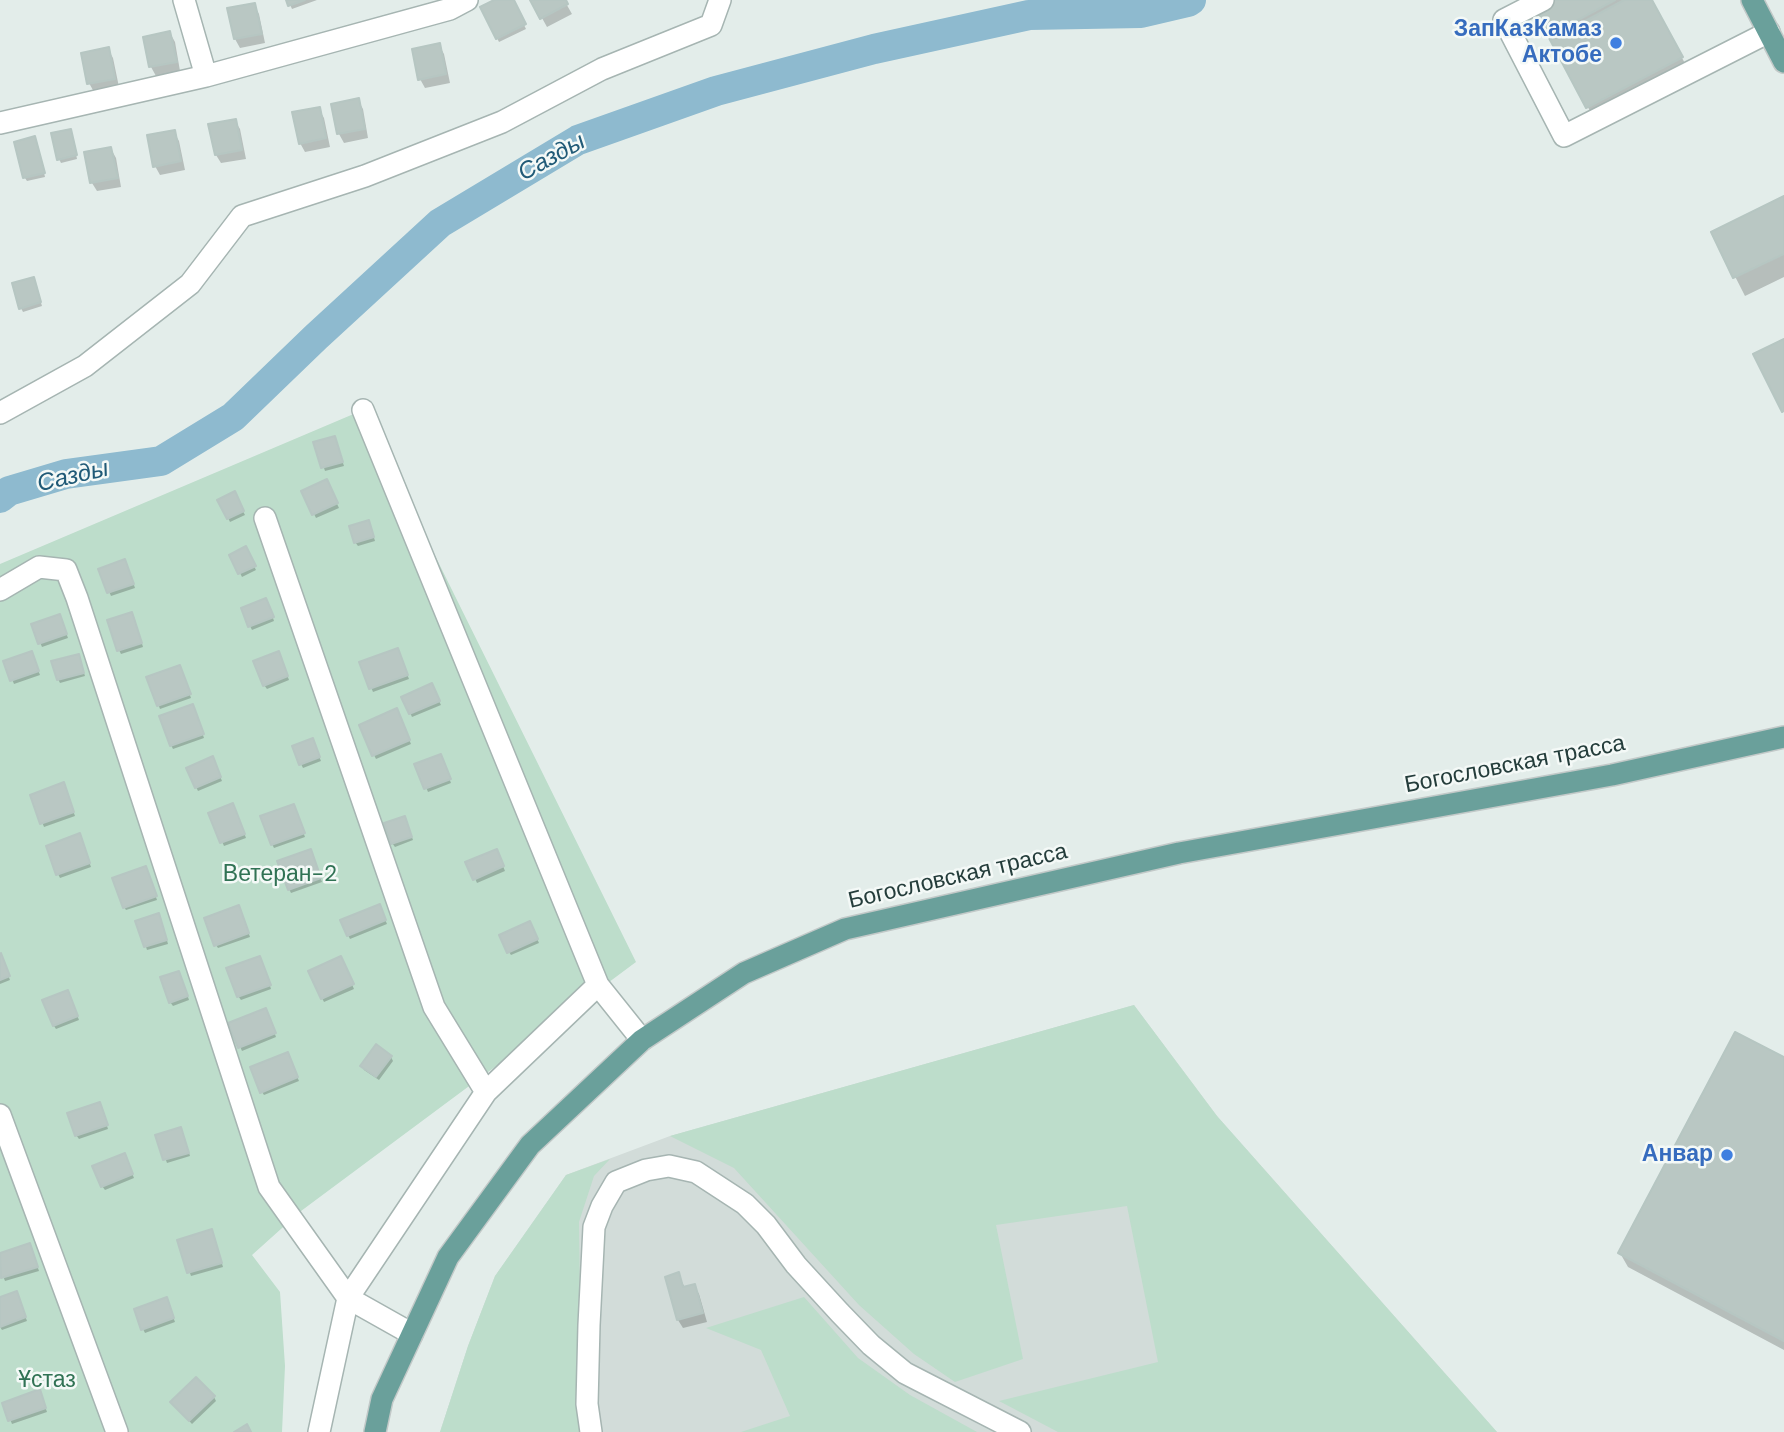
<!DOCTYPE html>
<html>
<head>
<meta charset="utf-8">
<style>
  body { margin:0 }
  canvas { display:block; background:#e3edea }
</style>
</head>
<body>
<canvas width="1784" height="1432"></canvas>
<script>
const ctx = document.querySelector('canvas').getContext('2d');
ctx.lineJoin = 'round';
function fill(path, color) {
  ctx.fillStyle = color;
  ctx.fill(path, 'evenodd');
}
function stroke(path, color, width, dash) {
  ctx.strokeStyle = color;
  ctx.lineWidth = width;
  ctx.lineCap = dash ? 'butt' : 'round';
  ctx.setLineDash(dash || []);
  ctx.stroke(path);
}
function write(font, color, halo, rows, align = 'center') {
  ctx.font = font + ' "DM Sans",sans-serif';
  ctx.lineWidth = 5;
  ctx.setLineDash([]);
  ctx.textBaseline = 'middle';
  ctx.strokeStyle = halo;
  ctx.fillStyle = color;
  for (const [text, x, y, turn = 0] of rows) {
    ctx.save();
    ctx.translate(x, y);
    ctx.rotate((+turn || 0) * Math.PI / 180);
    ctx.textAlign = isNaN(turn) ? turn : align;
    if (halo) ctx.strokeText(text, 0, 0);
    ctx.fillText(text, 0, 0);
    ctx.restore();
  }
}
const built = new Path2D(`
  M1134,1005L1217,1116L1497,1432H440L468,1346L495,1276L566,1175L670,1136Z`);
const green = new Path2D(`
  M363,410L636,962L301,1211L252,1255L280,1292L285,1366L282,1432H0V564Z
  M1134,1005L1217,1116L1497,1432H1058L999,1401L1158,1362L1127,1206L996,1225L1023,1359L955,1382L914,1354L859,1305L734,1168L670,1136Z
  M610,1159L594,1176L579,1222L582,1432H440L468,1346L495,1276L566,1175Z
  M804,1297L858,1358L910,1395L977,1432H741L790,1416L761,1350L706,1328Z`);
const shadow = new Path2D(`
  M288,0H317L292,9Z
  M498,0H512L526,29L499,42L482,8Z
  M532,0H564L572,14L547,27Z
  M1551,0H1650L1692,76L1598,126L1552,40L1555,39L1538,7Z
  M254,5L259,14L265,43L240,48L235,39L230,10Z
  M170,33L175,42L180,71L156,76L151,67L145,38Z
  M439,45L444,54L450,83L425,88L420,79Z
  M108,49L113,58L119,87L94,92L89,83Z
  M358,100L363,109L368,138L344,143L339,134L333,105Z
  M319,109L324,118L330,147L305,152L300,143Z
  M235,121L240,129L246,159L221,163L216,155Z
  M174,132L179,141L185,170L160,175L155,166Z
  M72,134L77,159L61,163L59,159Z
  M37,142L45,177L27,181L25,178Z
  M111,149L116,158L121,187L97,191L92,183Z
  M1784,199V277L1745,296L1713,233Z
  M35,283L42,306L23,312L21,308Z
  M336,442L344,466L325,471L316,444Z
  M326,481L339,508L316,518L303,492Z
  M234,494L245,515L230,522L220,501Z
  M370,525L375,541L358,546L355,542Z
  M245,549L256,570L242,577L231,555Z
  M127,565L135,588L111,596L100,570Z
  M268,604L274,621L252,630L250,626Z
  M134,617L143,647L121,654L119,650Z
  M61,620L68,638L42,647L33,626Z
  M399,654L409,679L373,692L361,663Z
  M78,656L85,676L60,683L58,679Z
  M280,656L289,680L267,689L264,685Z
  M33,657L40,675L14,684L5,662Z
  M181,671L191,698L160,709L148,678Z
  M431,685L441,705L412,717L403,697Z
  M194,710L204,738L173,749L171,745Z
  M398,714L411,744L376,759L374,755Z
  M314,744L321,761L303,768L301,764Z
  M442,760L451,783L428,792L417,765Z
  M214,762L222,781L198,791L196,787Z
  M65,788L75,816L44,827L32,796Z
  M235,809L246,838L224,846L210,814Z
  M295,810L305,837L274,848L272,844Z
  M406,822L413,840L395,847L392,843Z
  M81,839L91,867L60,878L58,874Z
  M312,854L322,882L291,893L289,889Z
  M498,854L505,871L477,883L468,863Z
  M147,872L157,900L126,910L124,907Z
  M381,910L387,924L350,939L348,935Z
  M241,911L250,937L218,948L216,945Z
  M161,919L168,944L147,950L138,922Z
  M530,923L539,943L511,955L509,952Z
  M0,956L10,980L0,984Z
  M262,961L271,989L241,1000L238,996Z
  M342,962L354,989L324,1002L322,998Z
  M181,976L189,1000L173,1006L170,1002Z
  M69,995L79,1020L56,1029L54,1026Z
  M267,1014L276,1037L242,1051L230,1024Z
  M391,1057L393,1061L379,1080L364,1070L362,1066Z
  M289,1058L299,1081L264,1095L262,1092Z
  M1784,1059V1350L1628,1267L1620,1253Z
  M101,1108L108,1129L79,1139L76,1135Z
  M183,1133L190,1156L167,1163L157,1136Z
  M126,1159L134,1178L105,1190L102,1186Z
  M213,1235L223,1267L191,1276L179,1241Z
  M30,1245L39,1271L5,1281L0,1268V1255Z
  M678,1274L685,1288L694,1286L699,1294L707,1322L683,1328L678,1320L667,1278Z
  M18,1297L27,1321L2,1330L0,1327V1299Z
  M168,1303L175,1322L145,1333L143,1329Z
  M41,1395L47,1412L12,1424L4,1404Z
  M214,1397L216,1401L192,1424L175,1406Z`);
const river = new Path2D(`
  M0,498L9,491L66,474L161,461L233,417L316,337L440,223L578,140L716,91L874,49L1029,15L1141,13L1188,2L1191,0`);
const building = new Path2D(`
  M286,0H305L288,6Z
  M494,0H514L526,24L496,39L480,7Z
  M530,0H566L568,4L540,19Z
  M1548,0H1615L1550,35L1535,7Z
  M1624,0H1652L1683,57L1586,108L1549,38L1550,40Z
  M255,3L262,34L234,39L227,8Z
  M170,31L177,62L149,67L143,37Z
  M440,43L446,74L418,80L412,49Z
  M109,47L115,79L87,84L81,53Z
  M359,98L365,129L337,134L331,104Z
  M320,107L326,138L299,144L292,112Z
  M236,119L242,150L215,155L208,124Z
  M71,129L77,155L57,160L51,133Z
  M175,130L181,161L153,167L147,135Z
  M35,136L45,173L23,178L14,142Z
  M111,147L118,178L90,183L84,152Z
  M1784,196V254L1733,278L1711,232Z
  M34,277L41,302L19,309L12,283Z
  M1784,339V411L1782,412L1753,354Z
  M335,436L343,462L321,468L313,442Z
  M327,479L338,503L312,515L301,491Z
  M235,491L244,511L227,519L217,500Z
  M369,520L374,537L354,543L349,526Z
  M246,546L256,566L238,574L229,555Z
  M125,559L134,584L107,593L98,569Z
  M266,598L274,617L248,627L241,608Z
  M132,612L142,643L117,651L107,620Z
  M60,614L67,634L38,644L31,624Z
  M398,648L408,675L369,689L359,662Z
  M32,651L39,671L10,681L3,661Z
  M279,651L288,676L263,686L253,661Z
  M79,654L84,673L57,680L51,661Z
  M180,665L191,694L157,706L146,677Z
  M432,683L440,701L409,714L401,697Z
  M193,704L204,734L170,746L159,716Z
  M397,708L410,740L372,756L359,725Z
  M313,738L320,757L299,765L292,746Z
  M441,754L451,779L424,789L414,764Z
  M213,756L221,777L195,788L186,768Z
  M64,782L74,812L40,824L30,795Z
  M233,803L245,834L220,843L208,813Z
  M294,804L305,833L271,845L260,816Z
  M405,816L412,837L391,844L384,823Z
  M80,833L90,863L56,875L46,846Z
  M311,849L321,878L288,890L277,861Z
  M497,849L504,866L473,880L465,862Z
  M146,866L157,896L123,908L112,878Z
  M380,904L386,920L347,936L340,920Z
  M239,905L249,933L214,946L204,918Z
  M159,913L167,940L144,947L135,921Z
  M530,921L538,939L507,953L499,935Z
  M1,953L10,976L0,980V954Z
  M260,956L271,985L237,997L226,968Z
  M341,956L354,984L321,999L308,971Z
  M179,971L188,996L169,1003L160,977Z
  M68,990L78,1016L53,1026L42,1000Z
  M266,1008L276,1033L238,1048L228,1023Z
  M1735,1032L1784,1057V1341L1618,1253Z
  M376,1044L392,1056L376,1077L360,1066Z
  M288,1052L298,1077L260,1093L250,1067Z
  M100,1102L108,1125L75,1136L67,1113Z
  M181,1127L189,1153L163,1160L155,1135Z
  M125,1153L133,1174L101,1187L92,1166Z
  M212,1229L222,1263L187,1273L177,1240Z
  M30,1243L38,1267L1,1278L0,1253Z
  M679,1272L683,1287L695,1284L703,1313L677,1320L665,1277Z
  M17,1291L26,1317L0,1327V1297Z
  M167,1297L174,1318L141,1330L134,1309Z
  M196,1377L215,1396L189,1421L170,1402Z
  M40,1389L46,1408L8,1421L2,1403Z
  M247,1424L251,1432H234Z`);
const minor = new Path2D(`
  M184,0L206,76
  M1543,0L1504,20L1564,136L1769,32
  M0,123L206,76L450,9L467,0
  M363,410L598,985L486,1092
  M0,413L85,366L190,284L242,216L365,176L502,122L602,69L711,25L720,0
  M265,518L434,1007L486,1092L348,1298L319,1432
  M0,590L39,567L66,570L77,598L269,1187L348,1298L412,1334
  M598,985L642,1040
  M0,1115L117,1432
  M591,1432L587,1404L589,1325L594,1227L602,1206L616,1182L646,1170L669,1166L696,1172L745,1204L766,1225L796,1265L840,1313L871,1345L905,1373L1020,1432`);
const major = new Path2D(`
  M1752,0L1784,62
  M375,1432L382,1399L448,1257L530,1145L642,1040L744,973L845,929L1179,853L1612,775L1784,737`);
const markers = [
  [1616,43,7,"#3f7fe0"],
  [1727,1155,7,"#3f7fe0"]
];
const shopNames = [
  ["ЗапКазКамаз",1602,30],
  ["Актобе",1602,56],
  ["Анвар",1713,1155]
];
const streetNames = [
  ["Богословская трасса",1515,765,-11],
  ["Богословская трасса",958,877,-13]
];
const parkNames = [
  ["Ветеран-2",280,875],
  ["Ұстаз",47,1381]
];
const waterNames = [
  ["Сазды",552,158,-29],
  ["Сазды",73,477,-13]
];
fill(built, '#d2dcd9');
fill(green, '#bdddcb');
fill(shadow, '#0003');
stroke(river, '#8ebacf', 30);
fill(building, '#b9c7c3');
stroke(building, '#b6c6c2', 2);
stroke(minor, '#a6b5b2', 24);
stroke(major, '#c2c9c8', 24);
stroke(minor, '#fff', 21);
stroke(major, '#6aa09b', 21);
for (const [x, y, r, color] of markers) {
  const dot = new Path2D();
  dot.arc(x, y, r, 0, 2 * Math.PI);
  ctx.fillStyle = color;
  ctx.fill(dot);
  stroke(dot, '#f4f9f7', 2.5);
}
write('bold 23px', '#366cbe', '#f4f9f7', shopNames, 'right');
write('23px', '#243d3b', '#f4f9f7', streetNames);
write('23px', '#307254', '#f4f9f7', parkNames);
write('italic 24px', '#205a77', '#f4f9f7', waterNames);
</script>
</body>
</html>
